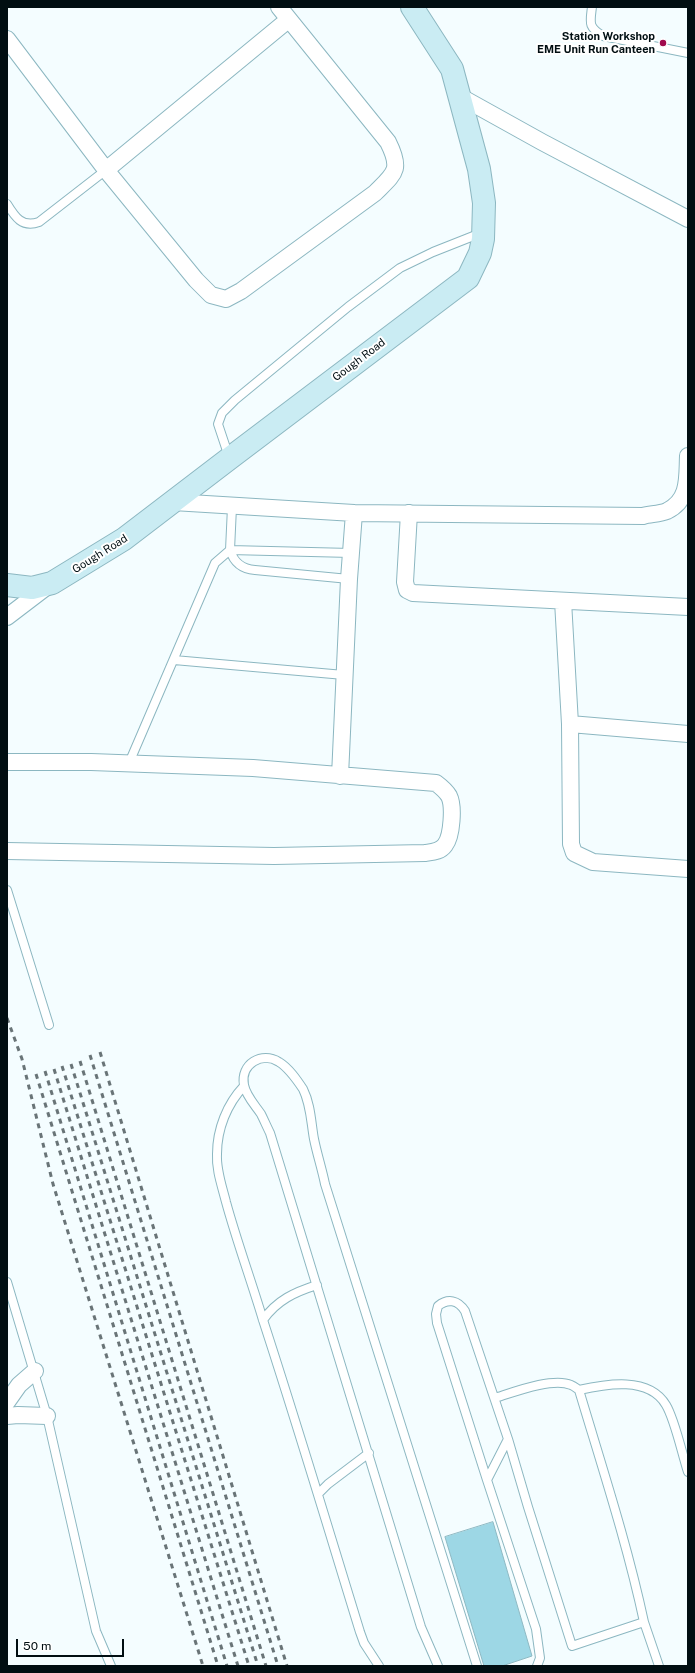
<!DOCTYPE html>
<html>
<head>
<meta charset="utf-8">
<style>
  body { margin:0 }
  #map { position:relative; width:695px; height:1673px; overflow:hidden; background:#f4fdff; font-family:"Public Sans",sans-serif }
  canvas { display:block }
  .frame { position:absolute; inset:0; border:8px solid #010e12; pointer-events:none }
  .scale { position:absolute; left:16px; top:1639px; width:108px; height:18px; box-sizing:border-box; border:2px solid #010e12; border-top:0; padding-left:5px; font-size:12px; line-height:14px; white-space:nowrap; color:#010e12; -webkit-text-stroke:3px #fff; paint-order:stroke }
</style>
</head>
<body>
<div id="map">
<canvas width="695" height="1673"></canvas>
<div class="frame"></div>
<div class="scale">50 m</div>
</div>
<script>
const ctx = document.querySelector('canvas').getContext('2d');
ctx.lineJoin = 'round';
function fill(path, color) {
  ctx.fillStyle = color;
  ctx.fill(path, 'evenodd');
}
function stroke(path, color, width, dash) {
  ctx.strokeStyle = color;
  ctx.lineWidth = width;
  ctx.lineCap = dash ? 'butt' : 'round';
  ctx.setLineDash(dash || []);
  ctx.stroke(path);
}
function write(font, color, halo, rows, align = 'center') {
  ctx.font = font + ' "Public Sans",sans-serif';
  ctx.lineWidth = 4;
  ctx.setLineDash([]);
  ctx.textBaseline = 'middle';
  ctx.strokeStyle = halo;
  ctx.fillStyle = color;
  for (const [text, x, y, turn = 0] of rows) {
    ctx.save();
    ctx.translate(x, y);
    ctx.rotate((+turn || 0) * Math.PI / 180);
    ctx.textAlign = isNaN(turn) ? turn : align;
    if (halo) ctx.strokeText(text, 0, 0);
    ctx.fillText(text, 0, 0);
    ctx.restore();
  }
}
const building = new Path2D(`
  M493,1522L532,1656L502,1666H484L445,1537Z`);
const lane = new Path2D(`
  M592,7C590,23 588,27 603,36L688,53
  M7,204C15,217 22,228 39,222L106,170
  M229,457L218,424L222,413L235,400L348,307L400,268L433,252L481,233
  M232,507L230,550C234,563 242,569 255,570L349,579
  M174,660L344,675
  M129,763L215,563L230,550L351,553
  M7,890L49,1025
  M244,1086C227,1104 217,1129 217,1154C216,1170 222,1186 226,1202C237,1242 251,1280 263,1320C297,1424 328,1528 360,1632L364,1643L379,1666
  M7,1282L47,1416L96,1631L111,1666
  M263,1320C277,1300 295,1292 317,1285
  M579,1390C606,1384 649,1376 666,1405C675,1420 682,1454 688,1472
  M495,1398C514,1392 553,1377 571,1385C574,1386 576,1388 579,1390C602,1467 627,1543 644,1622L572,1646L528,1507L508,1439
  M487,1480L437,1323L436,1314L438,1306C448,1298 458,1300 465,1311L508,1439L487,1480L536,1629L540,1658L537,1666
  M318,1494L328,1484L369,1453
  M644,1622L659,1666
  M438,1666L421,1627L270,1133C267,1127 264,1120 261,1114C255,1105 246,1096 244,1085C240,1064 262,1051 279,1062C289,1068 297,1080 303,1089C311,1105 311,1123 314,1139C317,1154 322,1169 325,1184L477,1666`);
const street = new Path2D(`
  M7,39L106,170L196,280L211,295L226,299L241,291L375,193C395,173 402,170 388,142L279,7
  M461,97L542,142L688,219
  M106,170L288,20
  M173,502L354,513L643,516C650,514 660,514 667,511C690,500 687,477 688,456
  M409,513L405,582L407,590L413,593L688,607
  M563,601L570,724L571,844L574,853L593,862L688,869
  M7,617L49,585
  M570,724L688,734
  M7,762H91L253,768L436,783C440,786 446,791 449,796C454,806 452,836 445,845C440,852 432,852 425,853L274,856L7,851
  M340,776L349,579L354,513
  M7,1402L19,1385L35,1371
  M7,1416L18,1415L47,1416`);
const secondary = new Path2D(`
  M7,585L32,588L52,583L124,539L230,458L468,278L480,253L483,239L484,203L479,169L452,69L412,7`);
const rail = new Path2D(`
  M7,1018L22,1059L53,1184L203,1666
  M100,1052L287,1666
  M90,1055L278,1666
  M80,1061L266,1666
  M71,1064L258,1666
  M62,1066L249,1666
  M54,1069L238,1666
  M45,1071L227,1666
  M36,1074L218,1666`);
const markers = [
  [663,43,4,"#a10a4d"]
];
const poiNames = [
  ["Station Workshop",655,37],
  ["EME Unit Run Canteen",655,50]
];
const streetNames = [
  ["Gough Road",359,360,-37],
  ["Gough Road",100,554,-32]
];
fill(building, '#9dd7e5');
stroke(building, '#8eb9c3', 1);
stroke(lane, '#8cb7c1', 10);
stroke(street, '#8cb7c1', 18);
stroke(secondary, '#8cb7c1', 24);
stroke(lane, '#fff', 8);
stroke(street, '#fff', 16);
stroke(secondary, '#caecf3', 22);
stroke(rail, '#697477', 3, [5, 5]);
for (const [x, y, r, color] of markers) {
  const dot = new Path2D();
  dot.arc(x, y, r, 0, 2 * Math.PI);
  ctx.fillStyle = color;
  ctx.fill(dot);
  stroke(dot, '#fff', 1.5);
}
write('bold 11px', '#010e12', '#fff', poiNames, 'right');
write('11px', '#010e12', '#fff', streetNames);
</script>
</body>
</html>
